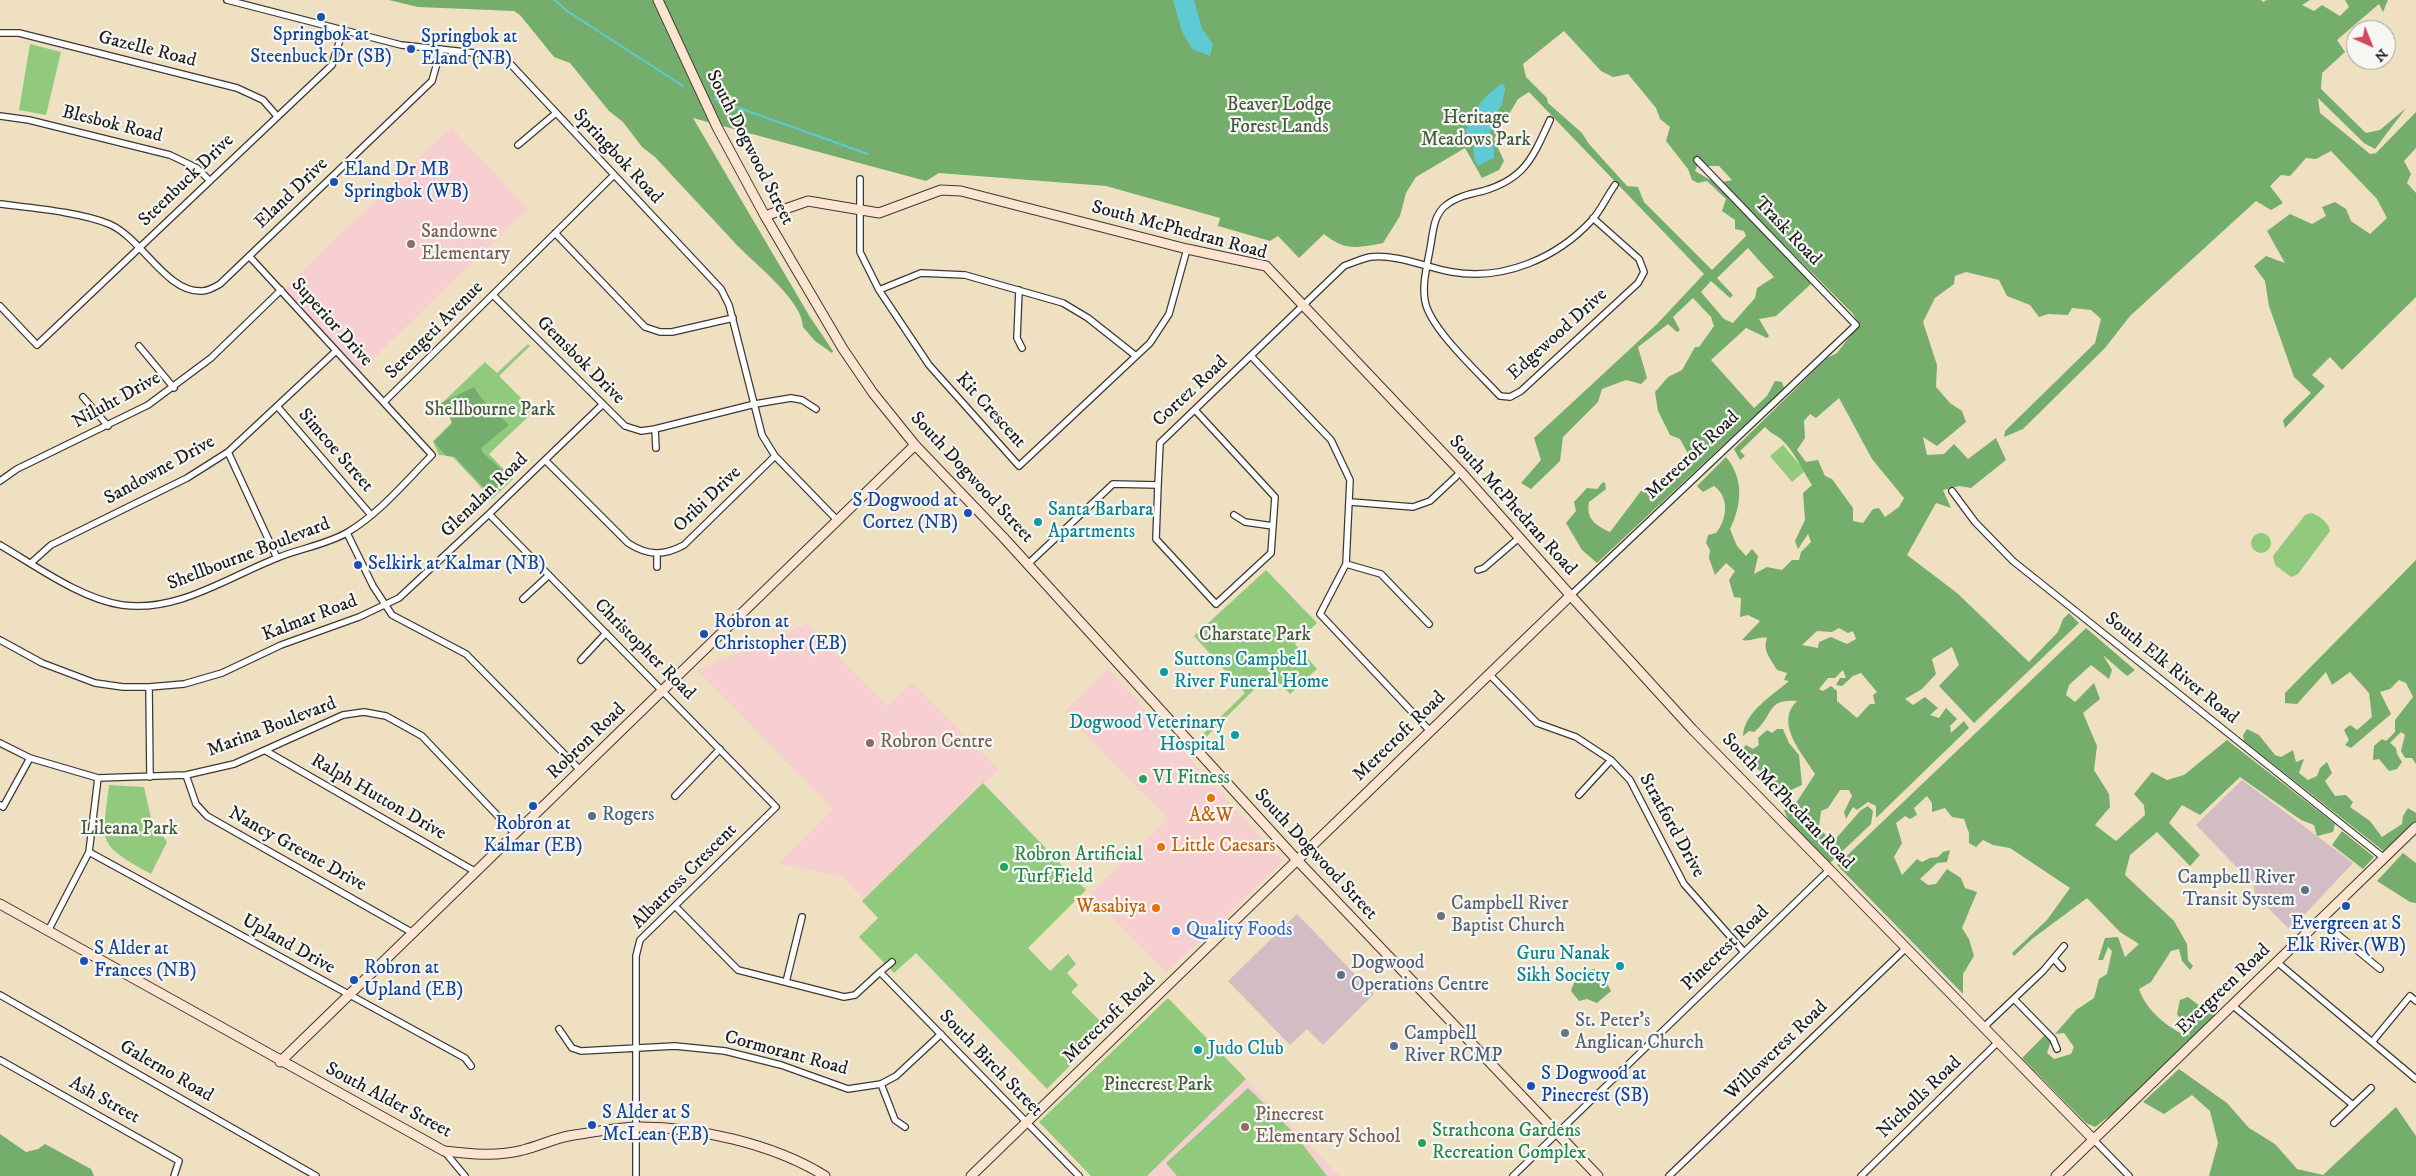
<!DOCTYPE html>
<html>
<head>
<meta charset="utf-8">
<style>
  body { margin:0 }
  #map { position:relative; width:2416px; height:1176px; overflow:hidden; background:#eee0c1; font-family:"IM FELL DW Pica",serif }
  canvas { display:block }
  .north { position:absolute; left:2346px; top:20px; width:50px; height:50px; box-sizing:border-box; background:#f6f6f2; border:1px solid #9f9f9c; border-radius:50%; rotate:136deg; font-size:14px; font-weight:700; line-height:20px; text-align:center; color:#1c1c1c }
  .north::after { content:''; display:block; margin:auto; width:18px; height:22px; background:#d1495b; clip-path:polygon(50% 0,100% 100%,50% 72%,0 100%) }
</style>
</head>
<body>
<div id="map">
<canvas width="2416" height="1176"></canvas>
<div class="north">N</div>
</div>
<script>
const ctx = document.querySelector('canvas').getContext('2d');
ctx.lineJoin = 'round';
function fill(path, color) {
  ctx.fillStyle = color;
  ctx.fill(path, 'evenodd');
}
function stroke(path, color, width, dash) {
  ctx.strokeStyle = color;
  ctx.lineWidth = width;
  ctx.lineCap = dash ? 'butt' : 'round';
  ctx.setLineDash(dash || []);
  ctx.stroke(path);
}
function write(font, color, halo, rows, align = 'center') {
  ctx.font = font + ' "IM FELL DW Pica",serif';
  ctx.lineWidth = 4.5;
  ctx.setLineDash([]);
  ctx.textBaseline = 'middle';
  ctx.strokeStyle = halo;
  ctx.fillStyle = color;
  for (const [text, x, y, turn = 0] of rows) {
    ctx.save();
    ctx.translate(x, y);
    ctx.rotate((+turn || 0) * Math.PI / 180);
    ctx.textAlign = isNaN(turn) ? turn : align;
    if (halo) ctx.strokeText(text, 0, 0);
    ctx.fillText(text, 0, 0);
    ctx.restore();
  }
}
const built = new Path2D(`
  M451,127L528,209L357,374L282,291Z
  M807,624L887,706L912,683L999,770L863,899L843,878L778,863L833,810L697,670Z
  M1108,669L1283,861L1166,973L1090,894L1168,819L1064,712Z
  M1246,1079L1340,1176H1147Z`);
const industrial = new Path2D(`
  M2242,780L2353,863L2290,930L2255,895L2254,885L2196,825Z
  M1297,914L1374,994L1323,1045L1307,1029L1290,1045L1228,981Z`);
const green = new Path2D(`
  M30,44L61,52L46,115L19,110Z
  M528,344L530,346L499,376L534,411L489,454L513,479L492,499L452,456L439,455L433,441L456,418L442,403L485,362L497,373Z
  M1783,445L1805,471L1792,482L1770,456Z
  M2311,513C2319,515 2329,523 2330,531L2298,574L2291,577L2275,565L2273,556L2305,515Z
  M2251 543a10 10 0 1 1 20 0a10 10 0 1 1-20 0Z
  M1266,570L1317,623L1295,644L1317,669L1290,694L1270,674L1205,738L1202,735L1245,693L1194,636Z
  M983,783L1086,890L1028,948L1050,971L1068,954L1076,964L1067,973L1078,985L1071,992L1107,1028L1047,1089L916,953L894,973L859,937L878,918L862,901Z
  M109,785L144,787L151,818L167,842L151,874C96,843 102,845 109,785Z
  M1168,998L1246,1079L1147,1176H1091L1039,1122Z
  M1248,1088L1293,1132L1327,1176H1177L1166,1163Z`);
const forest = new Path2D(`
  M389,0H2261L2263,2L2267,0H2310L2302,5L2314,11L2322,5L2340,16L2349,7L2345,0H2388L2383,12L2379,4L2337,40L2345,52L2322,73L2321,89L2366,133L2380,130L2406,108L2375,149L2364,143L2318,98L2320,113L2370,154L2376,153L2416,112V148L2404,161L2411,174L2407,183L2416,193V297L2342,370L2330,357L2312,375L2325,386L2285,428L2283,420L2311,393L2294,377L2269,306L2265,281L2254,266L2266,256L2285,263L2267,231L2290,214L2312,224L2326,216L2322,207L2335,202L2346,209L2351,221L2370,234L2387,218L2377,199L2331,151L2316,159L2306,158L2290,176L2281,175L2270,186L2283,203L2271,210L2256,201L2130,316L2105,348L2023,429L2004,437L2005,431L2095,343L2101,319L2091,310L2072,308L2068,315L2048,314L2039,317L2030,305L2007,296L1999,280L1966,272L1955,276L1954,284L1935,298L1923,322L1937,365L1936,387L1950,403L1962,411L1966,422L1937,446L1923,437L1927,455L1944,454L1954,444L1968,459L1996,438L2006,460L1971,488L1959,486L1943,490L1951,508L1936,503L1907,555L1957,593L2029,662L2058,632L2063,619L2069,613L2079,623L1974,723L1939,686L1959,665L1952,647L1932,659L1936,674L1922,689L1905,699L1913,705L1925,697L1938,708L1930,715L1939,718L1946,708L1957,719L1950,726L1951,733L1964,721L1969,728L1876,818V806L1868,802L1857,810L1853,807L1846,819L1844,812L1852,796L1849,790H1840L1828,808L1821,811L1819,827L1832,843L1861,810L1868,806L1873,811L1871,824L1829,864L1789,822L1784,810L1796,803L1815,774C1802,753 1774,723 1797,701C1766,698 1774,716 1754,732L1749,731L1743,736C1744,712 1772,696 1789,681L1784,680L1787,673L1777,670C1771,659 1762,651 1767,638C1759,636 1751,642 1742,640L1760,621L1748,615L1740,617L1741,598L1734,597L1729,580L1735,571L1726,563L1715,575L1709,558L1710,550L1706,543L1708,535L1716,533C1727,520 1730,497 1714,486L1703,492L1697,486L1726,457C1744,478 1742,505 1730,529L1737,546L1746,556L1752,549L1758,556L1754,574L1767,567L1782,570L1792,560H1799L1801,552L1811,542L1808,534L1798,549L1795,541L1805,520L1803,493L1812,485C1802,470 1795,452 1781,439C1776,435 1770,433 1765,427L1740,451L1745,456L1740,460L1734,449L1827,358L1837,353L1859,324L1853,314L1722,182L1732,180L1719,166H1697L1695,171L1712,181L1812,283L1776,316L1759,319L1769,336L1767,338L1746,328L1711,360L1754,408L1767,396L1775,381L1782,382L1784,388L1597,563L1582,550L1566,523L1576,511L1574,502L1587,488L1597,489L1603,482L1605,483L1606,489L1589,502C1586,519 1595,525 1610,532L1641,491C1661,488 1680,476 1691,459L1680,439L1670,435L1658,411L1655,392L1668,377L1682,370L1695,347H1699L1714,326L1711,317L1693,298L1673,317L1680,330L1677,332L1668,324L1638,347L1647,378L1641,384L1626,380L1602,389L1598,402L1563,437L1560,461L1531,489L1521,483L1541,460L1534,438L1657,324L1704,274L1529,92L1518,99L1494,139L1504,161L1499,170L1482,178L1465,148L1416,177L1406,193L1400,216L1383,243C1358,248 1344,251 1324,234L1299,258L1278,236L1270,241L1218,226L1220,218L1106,186L939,173L926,181L693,118L810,317L833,351L832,353L815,341L803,327C803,300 752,262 734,242C708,214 681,185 655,157L642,147L623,122L609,111L570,63L554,57L520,15L514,11L418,7ZM1564,31L1601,71L1613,77L1628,74L1656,108L1660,119L1670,127L1666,141L1688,169L1692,180L1698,183L1707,181L1726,199L1722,211L1735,220V229L1744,231L1746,236L1712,270L1644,202L1638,187L1627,186L1589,144L1582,133L1548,103L1547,98L1526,77L1523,64ZM1505,87C1503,104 1491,117 1489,135C1488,142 1492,151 1494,158L1475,161V146L1466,131ZM1748,248L1774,277L1757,288L1755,298L1733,323L1724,319L1701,292L1711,281L1730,298L1733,295L1717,278ZM1839,398L1872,459L1904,498L1899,507L1885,517L1879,508L1873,509L1863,523L1853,521V508L1832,479L1825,476L1818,460L1806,462L1797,450L1805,438L1804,421L1810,414L1816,418ZM1839,628L1848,633L1853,631L1856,639L1847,644L1831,637L1819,642L1818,648L1802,645L1817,631L1832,632ZM1843,670L1846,678H1840L1836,685L1842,686L1853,676L1861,673L1877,692L1873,695L1875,704H1870L1857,718L1837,701V691L1831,686L1823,691L1819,689L1828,678H1835Z
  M474,387L482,399L509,425L481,448L483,453L511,478L496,493L487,491L455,457L446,456L434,442L452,424L450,417L439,406L441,403Z
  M2416,560V764L2412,758H2405L2401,751L2405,735L2401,732L2390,743L2396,748L2397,754L2402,762L2397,769L2389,771L2379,759L2373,760L2374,746L2382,739L2386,741L2395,732V720L2413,697L2406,683L2399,680L2390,689L2380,692L2391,714L2351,748L2345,745L2349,740L2344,730L2350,725L2357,730L2372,717L2369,693L2350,672L2332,685L2326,672L2297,704L2285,703V693Z
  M2086,628L2135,670L2127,676L2103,655L2112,670L2109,679L2091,665L2069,685L2066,695L2075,702L2094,683L2100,699L2083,713L2097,746L2094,770L2109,794L2110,807L2095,825L2116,841L2145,815L2144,805L2134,794L2152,772L2167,780L2184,775L2227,740L2335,824L2333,832L2317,836L2314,825L2301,820L2240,777L2200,815L2182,805L2169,823L2200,855L2190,866L2157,832L2130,855L2125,875L2174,921L2187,944L2188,960L2193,966L2190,970L2182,961L2179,949L2171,951L2151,982L2139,989C2146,1010 2166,1026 2186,1036L2190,1034L2177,1014L2180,1000L2188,997L2209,1013L2216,1008L2220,1011L2127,1103L2095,1127L2086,1123L2022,1058L2045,1035L2051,1041L2047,1053L2054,1059L2071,1054L2074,1047L2064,1033L2055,1034L2076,1010L2094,998L2099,979L2107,974L2112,951L2108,947L2103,960H2098L2105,938L2118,937L2125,957L2139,944L2120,932L2087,898L2032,939L2014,956L2012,953L2047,920L2070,888L2010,848L1993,845L1983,840L1976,847L1969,843V833L1964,819L1952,817L1945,808L1932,812V803L1927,796L1914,808L1917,815L1910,819L1905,816L1896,823L1902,843L1894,857L1902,875L1917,859L1922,862L1930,858L1938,857L1943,852L1950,850L1947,862L1937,863L1920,879L1928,885L1936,884L1947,869L1961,878L1965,888L1977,892L1962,928L1969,939L1974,956L1963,974V994L1837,865Z
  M1777,729H1783L1789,743L1799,755L1802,785L1784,793L1739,752L1746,745L1753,749L1759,745L1758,738L1767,730L1772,733Z
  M2247,729L2259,735L2275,755L2281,757L2293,750L2296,762L2304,759L2299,773L2308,780L2317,776L2320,768L2327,762L2332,773L2325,781L2335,796L2346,795L2353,802L2350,807L2370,821L2382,837L2402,824L2403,816L2408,808L2416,813V823L2386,853L2244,741L2243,735Z
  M2342,831L2374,857L2363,869L2332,845Z
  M2403,853L2416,863V903L2410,902L2377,881Z
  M1594,969L1605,979L1611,991L1597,1003L1587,999L1579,1001L1571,991C1575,978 1581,971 1594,969Z
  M2179,1069L2227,1103L2249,1128L2275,1144L2297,1169L2323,1175L2396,1107L2416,1136V1176H2209L2218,1143L2210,1111L2192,1095L2164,1114L2143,1102Z
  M0,1134L26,1152L38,1149L45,1144L91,1169L94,1176H0Z`);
const water = new Path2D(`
  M1173,0H1194L1202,29L1213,44L1210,56L1192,49L1182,32Z
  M1502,84L1505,87L1502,105L1497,111L1489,136L1494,145V158L1478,166C1470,154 1479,147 1466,131C1472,111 1484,95 1502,84Z`);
const stream = new Path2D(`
  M555,0L567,11L683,86
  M714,99L868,154`);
const street = new Path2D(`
  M227,0L401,45L503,56L721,289L729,305L762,435L775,456L837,520
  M0,33H19L237,88L263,100L277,116
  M0,116L29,120L170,155L197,168L210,181
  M1550,120C1533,157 1525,179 1483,191C1469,194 1456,197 1445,206C1433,216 1433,234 1430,249C1427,266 1422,284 1425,301C1430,329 1480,374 1500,396L1510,397L1521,391L1638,283L1644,272L1639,259L1593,218
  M518,145L556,113
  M860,179V252L879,290L929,365L1019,466L1150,343L1169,314L1187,249
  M0,204C32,208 80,212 109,224C142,238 166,293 202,291C208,291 215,287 220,284L432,81L441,49
  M555,233L645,327L660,332H672L733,318
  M879,290L921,273L965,275L1063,303L1088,318L1136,356
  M1019,290L1017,338L1022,348
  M493,295L625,426L641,431L655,429L755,404L791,398L802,400L816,409
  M0,306L37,345L332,65L343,30
  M139,346L174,388
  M1251,356L1331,440L1350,480L1346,564L1320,614L1430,731
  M83,397L108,426
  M384,402L614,175
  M277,406L371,515
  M655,429L656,448
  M228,452L277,558
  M545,460L628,543C648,556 664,556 684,545L775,456
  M0,481L17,469L148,405L211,358L281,290
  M1158,485L1156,539L1216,604L1271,553L1275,497L1195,410
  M1952,491L1975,522L2013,561L2384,858
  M1351,502L1413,507L1430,501L1461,472
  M489,514L776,807L640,940L636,956V1176
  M1234,515L1245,522L1273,526
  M347,533L373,586L392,615L466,654L580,770
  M0,545C36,566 81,599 122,605C177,613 228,577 277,558C298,549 329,544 348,532C380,513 406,481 432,455L249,256
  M657,554V567
  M31,563L51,545L187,478L228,452L336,351
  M1028,564L1113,484L1158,485L1160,443L1344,266C1352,263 1361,259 1370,257C1397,254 1425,267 1452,272C1504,281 1557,258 1592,220C1601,210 1607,196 1615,185
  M1346,564L1381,574L1429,624
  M1478,570L1484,568L1520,537
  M1570,596L1856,325L1697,160
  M523,599L549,575
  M0,640L42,663L95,683L123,687H149L184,684L222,673L281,645L359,617L399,598L489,514L602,405
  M581,660L606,633
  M1489,674L1537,723L1576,737L1611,760L1630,780L1684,884L1744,952
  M149,687L150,777
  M0,743L30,758L98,778L186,775L234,764L343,715L364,712L386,716L422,736L515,834
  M266,751L476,872
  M186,775L196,804L207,816L413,933
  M1579,795L1611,760
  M675,796L720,749
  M0,805L3,807L30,758
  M89,852L465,1058L471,1066
  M675,906L738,970L844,997L855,995L880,972L1079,1176
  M2320,920L2380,969
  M48,931L89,852L98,778
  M2054,959L2062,968
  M2277,962L2416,1079
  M880,972L892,962
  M786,982L802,917
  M0,995L316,1176
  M2014,999L2053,1039L2057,1049
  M2232,1005L2353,1105
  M1985,1026L2043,971L2064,946
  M559,1029L572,1048L581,1051L675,1046L725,1051L781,1065L848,1089L881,1084L896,1076L941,1034
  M2372,1042L2410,996L2416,1001
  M0,1060L179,1161L174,1176
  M881,1084L895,1120L905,1127
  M2334,1123L2371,1088
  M2093,1139L2129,1176
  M444,1151L465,1176
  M1513,1176L1830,869
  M1669,1176L1907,947
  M1861,1176L1999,1041`);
const secondary = new Path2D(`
  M658,0L717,127L765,216L843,349L873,393L915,445L1003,537L1297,860L1598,1176
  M765,216L808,201L879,213L941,190L961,191L1187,249L1266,266L1461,472L1571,596L1692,729L2093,1139
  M0,904L444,1151C470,1154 497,1157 523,1150C540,1146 557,1137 574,1135C594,1132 615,1128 635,1127C695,1126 774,1144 825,1176
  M280,1062L915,445
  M971,1176L1570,596
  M2056,1176L2416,827`);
const markers = [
  [321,17,5,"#1a4fb4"],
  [411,49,5,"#1a4fb4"],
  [334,182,5,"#1a4fb4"],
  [411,244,5,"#8d6e63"],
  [968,513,5,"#1a4fb4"],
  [1038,522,5,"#0f9aa8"],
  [358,565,5,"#1a4fb4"],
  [704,634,5,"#1a4fb4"],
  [1164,672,5,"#0f9aa8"],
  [1235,735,5,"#0f9aa8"],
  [870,743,5,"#8d6e63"],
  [1143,779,5,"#2e9e5b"],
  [1211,798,5,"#e8710a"],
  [533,806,5,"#1a4fb4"],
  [592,816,5,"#5c6f8a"],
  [1161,847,5,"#e8710a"],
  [1004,867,5,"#2e9e5b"],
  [2305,890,5,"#5c6f8a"],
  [2346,906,5,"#1a4fb4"],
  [1156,908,5,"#e8710a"],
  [1441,916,5,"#6b7280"],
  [1176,931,5,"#3f7fe0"],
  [84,961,5,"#1a4fb4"],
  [1620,966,5,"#0f9aa8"],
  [1341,975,5,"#5c6f8a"],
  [354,980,5,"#1a4fb4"],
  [1565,1033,5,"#6b7280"],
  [1394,1046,5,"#5c6f8a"],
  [1198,1050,5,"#0f9aa8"],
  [1531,1086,5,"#1a4fb4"],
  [592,1125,5,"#1a4fb4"],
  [1245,1127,5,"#8d6e63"],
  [1422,1143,5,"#2e9e5b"]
];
const transitNames = [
  ["Springbok at",321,36,"center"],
  ["Steenbuck Dr (SB)",321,58,"center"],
  ["Springbok at",421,38],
  ["Eland (NB)",421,60],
  ["Eland Dr MB",344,171],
  ["Springbok (WB)",344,193],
  ["S Dogwood at",958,502,"right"],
  ["Cortez (NB)",958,524,"right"],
  ["Selkirk at Kalmar (NB)",368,565],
  ["Robron at",714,623],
  ["Christopher (EB)",714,645],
  ["Robron at",533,825,"center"],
  ["Kalmar (EB)",533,847,"center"],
  ["Evergreen at S",2346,925,"center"],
  ["Elk River (WB)",2346,947,"center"],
  ["S Alder at",94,950],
  ["Frances (NB)",94,972],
  ["Robron at",364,969],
  ["Upland (EB)",364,991],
  ["S Dogwood at",1541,1075],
  ["Pinecrest (SB)",1541,1097],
  ["S Alder at S",602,1114],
  ["McLean (EB)",602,1136]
];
const streetNames = [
  ["Gazelle Road",147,50,14],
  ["Blesbok Road",112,125,14],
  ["South Dogwood Street",749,148,63],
  ["Springbok Road",617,157,47],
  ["Steenbuck Drive",187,181,-44],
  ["Eland Drive",292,194,-44],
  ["South McPhedran Road",1179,231,15],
  ["Trask Road",1787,232,46],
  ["Superior Drive",331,323,48],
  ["Serengeti Avenue",435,331,-45],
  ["Edgewood Drive",1558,335,-42],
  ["Gemsbok Drive",580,361,45],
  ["Cortez Road",1191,392,-43],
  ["Niluht Drive",117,401,-29],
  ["Kit Crescent",990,411,48],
  ["Simcoe Street",335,451,49],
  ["Merecroft Road",1693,456,-43],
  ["Sandowne Drive",160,471,-29],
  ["South Dogwood Street",971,478,47],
  ["Glenalan Road",485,496,-44],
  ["Oribi Drive",708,500,-44],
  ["South McPhedran Road",1512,506,48],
  ["Shellbourne Boulevard",249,555,-21],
  ["Kalmar Road",310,619,-21],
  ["Christopher Road",644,650,45],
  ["South Elk River Road",2171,669,39],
  ["Marina Boulevard",272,728,-21],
  ["Merecroft Road",1400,737,-44],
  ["Robron Road",587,742,-44],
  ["Ralph Hutton Drive",378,798,30],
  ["South McPhedran Road",1787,802,46],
  ["Stratford Drive",1671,826,61],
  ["Nancy Greene Drive",297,850,29],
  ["South Dogwood Street",1315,855,47],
  ["Albatross Crescent",685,877,-45],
  ["Upland Drive",288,945,29],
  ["Pinecrest Road",1726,949,-44],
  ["Evergreen Road",2224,990,-44],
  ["Merecroft Road",1110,1019,-44],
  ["Willowcrest Road",1777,1051,-44],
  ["Cormorant Road",786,1054,15],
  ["South Birch Street",990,1064,46],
  ["Galerno Road",166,1072,30],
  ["Nicholls Road",1920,1098,-44],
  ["Ash Street",104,1101,29],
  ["South Alder Street",388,1101,28]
];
const parkNames = [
  ["Beaver Lodge",1279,106],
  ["Forest Lands",1279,128],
  ["Heritage",1476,119],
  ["Meadows Park",1476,141],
  ["Shellbourne Park",490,411],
  ["Charstate Park",1255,636],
  ["Lileana Park",129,830],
  ["Pinecrest Park",1158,1086]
];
const educationNames = [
  ["Sandowne",421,233],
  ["Elementary",421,255],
  ["Robron Centre",880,743],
  ["Pinecrest",1255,1116],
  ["Elementary School",1255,1138]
];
const cultureNames = [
  ["Santa Barbara",1048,511],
  ["Apartments",1048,533],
  ["Suttons Campbell",1174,661],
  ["River Funeral Home",1174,683],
  ["Dogwood Veterinary",1225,724,"right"],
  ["Hospital",1225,746,"right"],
  ["Guru Nanak",1610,955,"right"],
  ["Sikh Society",1610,977,"right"],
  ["Judo Club",1208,1050]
];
const leisureNames = [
  ["VI Fitness",1153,779],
  ["Robron Artificial",1014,856],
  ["Turf Field",1014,878],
  ["Strathcona Gardens",1432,1132],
  ["Recreation Complex",1432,1154]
];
const serviceNames = [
  ["Rogers",602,816],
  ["Campbell River",2295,879,"right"],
  ["Transit System",2295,901,"right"],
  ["Dogwood",1351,964],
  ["Operations Centre",1351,986],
  ["Campbell",1404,1035],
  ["River RCMP",1404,1057]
];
const foodNames = [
  ["A&W",1211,817],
  ["Little Caesars",1171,847,"left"],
  ["Wasabiya",1146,908,"right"]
];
const worshipNames = [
  ["Campbell River",1451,905],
  ["Baptist Church",1451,927],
  ["St. Peter's",1575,1022],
  ["Anglican Church",1575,1044]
];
const shopNames = [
  ["Quality Foods",1186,931]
];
fill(built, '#f7cfd0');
fill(industrial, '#d2bdc5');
fill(green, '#92ca7d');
fill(forest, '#75ae6c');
fill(water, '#5ecad4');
stroke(stream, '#5ecad4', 2);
stroke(street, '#3c3935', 8);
stroke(secondary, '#3c3935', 11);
stroke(street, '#fff', 5.5);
stroke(secondary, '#fde4d0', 9);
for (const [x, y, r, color] of markers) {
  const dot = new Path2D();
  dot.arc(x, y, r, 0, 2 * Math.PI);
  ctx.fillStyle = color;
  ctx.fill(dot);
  stroke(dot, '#f6f6f2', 2);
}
write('19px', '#164399', '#f6f6f2', transitNames, 'left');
write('19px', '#1c1c1c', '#f6f6f2', streetNames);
write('19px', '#45593e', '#f6f6f2', parkNames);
write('19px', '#785e54', '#f6f6f2', educationNames, 'left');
write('19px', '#0d838f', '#f6f6f2', cultureNames, 'left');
write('19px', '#27864d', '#f6f6f2', leisureNames, 'left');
write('19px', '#4e5e75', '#f6f6f2', serviceNames, 'left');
write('19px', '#c56008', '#f6f6f2', foodNames);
write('19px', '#5b616d', '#f6f6f2', worshipNames, 'left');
write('19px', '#366cbe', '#f6f6f2', shopNames, 'left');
</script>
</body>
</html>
